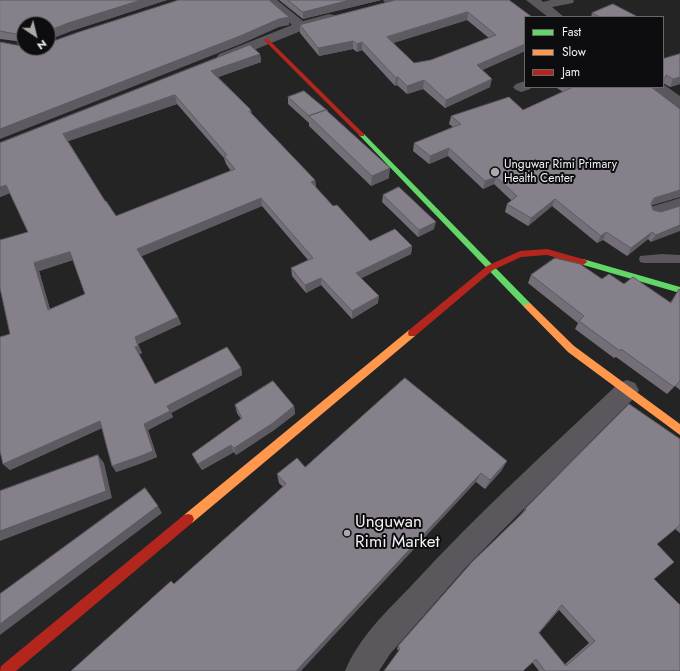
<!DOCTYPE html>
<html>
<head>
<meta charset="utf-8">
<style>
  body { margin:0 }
  #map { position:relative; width:680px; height:671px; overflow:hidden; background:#242425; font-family:Jost,sans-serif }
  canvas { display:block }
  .legend { position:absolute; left:524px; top:16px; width:140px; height:72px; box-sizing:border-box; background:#0d0c0e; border:1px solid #69686a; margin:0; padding:5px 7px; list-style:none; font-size:12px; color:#f2f1f3 }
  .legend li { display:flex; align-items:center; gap:8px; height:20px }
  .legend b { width:20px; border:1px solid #69686a }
  .north { position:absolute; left:16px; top:16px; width:40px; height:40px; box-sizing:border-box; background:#0d0c0e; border:1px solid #69686a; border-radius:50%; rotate:145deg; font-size:11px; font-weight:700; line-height:16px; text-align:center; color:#f2f1f3 }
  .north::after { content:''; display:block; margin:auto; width:14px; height:18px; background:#aaa9ab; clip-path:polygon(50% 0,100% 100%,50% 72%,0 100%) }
</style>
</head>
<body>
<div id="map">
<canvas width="680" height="671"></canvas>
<ul class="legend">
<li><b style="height:5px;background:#63d668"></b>Fast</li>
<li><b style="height:5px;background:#ff974d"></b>Slow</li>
<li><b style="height:5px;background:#b3261e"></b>Jam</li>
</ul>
<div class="north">N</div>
</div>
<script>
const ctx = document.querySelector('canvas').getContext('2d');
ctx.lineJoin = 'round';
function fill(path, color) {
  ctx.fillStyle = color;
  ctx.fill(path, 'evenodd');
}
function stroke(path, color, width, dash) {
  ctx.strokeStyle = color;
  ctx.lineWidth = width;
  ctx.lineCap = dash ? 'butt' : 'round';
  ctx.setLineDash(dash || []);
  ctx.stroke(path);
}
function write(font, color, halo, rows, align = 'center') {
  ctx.font = font + ' Jost,sans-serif';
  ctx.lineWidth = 4;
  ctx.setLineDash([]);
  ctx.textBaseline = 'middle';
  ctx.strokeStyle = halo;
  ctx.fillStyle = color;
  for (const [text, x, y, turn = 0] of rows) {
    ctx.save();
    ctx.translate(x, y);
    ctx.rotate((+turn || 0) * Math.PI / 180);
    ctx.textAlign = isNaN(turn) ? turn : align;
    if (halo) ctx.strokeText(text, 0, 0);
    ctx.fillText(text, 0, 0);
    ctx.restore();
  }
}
const lane = new Path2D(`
  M662,254L680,255V263H644L640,262L639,259L640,256Z`);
const street = new Path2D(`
  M263,0H277L303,21L329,14L334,15L336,18L334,21L306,29L229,60L224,61L219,60L217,57L219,54L292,25Z
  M383,0H398L399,2L398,5C392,6 386,5 383,0Z
  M526,0H541L543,2L551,0H574L573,3L552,7L564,17H548Z
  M525,81V87H532L530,89L521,92L516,90L513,87L516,84Z
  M663,84L680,96V108L674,106L649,87H663Z
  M680,198V211L657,218L650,217L648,212L650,207Z
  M627,380L635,383L639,390L635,397L468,565L390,654L379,671H345C359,637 387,611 412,585C477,514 549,449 619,383Z`);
const fast = new Path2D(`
  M362,133L364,134L531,304L532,306L531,308H525L360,136L359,135Z
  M583,259L680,287V293L580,264L579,262Z`);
const slow = new Path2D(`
  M528,303L531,304L574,346L680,424V435L568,352L525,308L524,306Z
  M412,329L415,330L416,333L415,336L192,523L188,524L184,523L182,519L184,515L409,330Z`);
const jam = new Path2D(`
  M267,38L364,134V136H360L264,40Z
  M547,249L586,260L587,262L583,265L547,255L521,257L493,270L415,336H409L408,333L409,330L487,266L520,251Z
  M188,514L192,515L194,519L192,523L16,671H0L1,666L184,515Z`);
const wall = new Path2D(`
  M0,0H167L71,31L48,40V24H24V43V42L0,39Z
  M279,0H381L303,19Z
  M396,0L525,17V51L482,70L490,87L445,108L423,89L407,94L397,85L395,86L362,50L357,52L353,49L319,56L300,33V25ZM467,20L489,38L431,60L414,63L393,43Z
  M592,13L636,16V17H591Z
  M260,54L261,62L218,77L251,110L252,114L315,180L316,187L333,206L370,241L412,246L411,254L361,278L378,303L352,319L321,285L306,293L292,276L291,268L308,260L262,206L141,256L178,317L181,324L138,344L142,353L139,354L155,384L241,368L242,375L171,413L173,417L148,430L157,457L142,463L116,472L102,428L10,470L3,464L10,334L28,232L10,193L0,197V143ZM177,104L224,158L226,164L231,171L116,216L105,201L68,141ZM73,260L85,294L50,309L39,271Z
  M680,54V84L670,87L663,83V59Z
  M557,87H656L655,90L680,109V197L651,205L653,210L661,212L680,206L651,242L648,239L627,256L603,240L597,243L552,206L528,226L505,212L507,204L512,201L494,184L483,189L448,156L429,164L413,151L414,143L453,127L449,124L451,116L523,110L563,92L557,88Z
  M288,97L389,178L371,186L309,126V123L288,104Z
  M383,195L434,229L418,237L382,202Z
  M531,275L602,279L624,284L670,303L679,289L680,290V390L675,386L667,394L616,357L614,358L575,329L578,323L528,283Z
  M235,405L294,406L295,414L274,430L236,455L234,452L202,470L196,461L192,454L241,419L237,413Z
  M680,439V533L675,529L657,544L654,579L680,671H539L532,662L399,651L397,649L398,646L521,514L525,509ZM559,610L589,643L564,665L539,633Z
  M507,461L501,471L485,489L476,482L283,487L279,483L277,474L305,467Z`);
const shadedWall = new Path2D(`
  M141,0H167L71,31L48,40V31L68,23Z
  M350,0H381L303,19V12Z
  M468,12L467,20L387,45V37Z
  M289,17V25L279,27L241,44L0,139V129L279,19Z
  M353,41V49L319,56L318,48Z
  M362,42V50L357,52V44Z
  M525,44V51L476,73L477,65Z
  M260,54L261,62L213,79L211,71Z
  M398,77L397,85L395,86L396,78Z
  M680,77V84L670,87L673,79Z
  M492,79L490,87L445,108L446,100Z
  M424,80L423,89L407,94V86Z
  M652,87H656L654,93L648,95Z
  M175,95L177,104L66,142L63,134Z
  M449,148L448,156L429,164L430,156Z
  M390,168L389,178L371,186L372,176Z
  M496,177L494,184L483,189L485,181Z
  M315,180L316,188L311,182Z
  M6,185L10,193L0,197V187Z
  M680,190V197L650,206L654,198Z
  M261,198L262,206L140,257L137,249Z
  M555,199L552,206L528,226L531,218Z
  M436,222L434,229L418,237L419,230Z
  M680,225V231L651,242L656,235Z
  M606,232L603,240L597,243L601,236Z
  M652,232L648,239L627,256L631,248Z
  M412,246L411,254L356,281V273Z
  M70,252L75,259L39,271L52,318L48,310L34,263Z
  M321,278V285L306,293L305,285Z
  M379,296L378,303L352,319V311Z
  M178,317L181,324L138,344L142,353L139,354L135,347V337Z
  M241,368L242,375L171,413L173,417L148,430L157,457L142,463L116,472L112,466L144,424L167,406Z
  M294,406L295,414L274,430L236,455L234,448Z
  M100,421L104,427L10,470L3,464Z
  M231,445L234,452L202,470L198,464Z
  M98,455L104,463L112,498L0,541V531Z
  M507,461L501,471L485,489L490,480Z
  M481,473L476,482L301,671H296Z
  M158,506L162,513L0,635V624Z`);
const building = new Path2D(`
  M0,0H141L68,23L48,31V24H24V39H22L21,35L0,31Z
  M179,0H269L289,17L279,19L240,36L0,129V42L21,46L24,45V48H48V43L79,32Z
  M288,0H350L303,12Z
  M396,0H509L532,17H525V44L477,65L492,79L446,100L424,80L407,86L398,77L396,78L362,42L357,44L353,41L318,48L300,25ZM468,12L496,35L431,60L414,63L387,37Z
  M613,4L636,16L634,17H600L592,13Z
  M250,45L260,54L211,71L251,110L249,111L315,180L311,182L333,206L337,205L370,241L395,229L412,246L356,273L379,296L352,311L321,278L305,285L291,268L313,258L261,198L137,249L178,317L135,337L138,346L135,347L155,384L227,347L241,368L167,406L170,411L144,424L153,451L138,457L112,466L100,421L3,464L0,451V337L10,334L0,288V240L28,232L6,185L0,187V143ZM175,95L227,155L224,156L235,169L116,216L106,201H105L63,134ZM70,252L85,294L48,310L34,263Z
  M680,54V77L673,79L666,75L665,78H663V59Z
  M569,87H652H651L680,109V190L654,198L651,204L653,210L661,212L680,206V225L656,235L652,232L631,248L606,232L601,236L555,199L531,218L507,204L517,196L496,177L485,181L449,148L430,156L414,143L461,124L451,116L509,97L523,110L571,88Z
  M304,91L328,111L326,110L309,116L288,97Z
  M326,110L390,168L372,176L309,116Z
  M399,187L436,222L419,230L383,195Z
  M555,258L580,264L602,279L609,274L624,284L633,277L671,303L679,289L680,290V381L674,387L621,349L620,351L579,321L584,316L531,275Z
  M405,378L507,461L490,480L481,473L296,671H71L171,581L174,584L286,484L277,474L297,458L305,467Z
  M273,381L294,406L273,423L234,448L231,445L198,464L192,454L242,418L235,405Z
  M629,404L680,439V525L657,544L674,562L654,579L680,605V671H545L536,659L523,671H384L400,649L398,646L472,562L526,510L525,509ZM562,605L595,641L566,666L539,633Z
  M98,455L106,491L0,531V491Z
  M145,488L158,506L0,624V594Z`);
const markers = [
  [495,172,5,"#aaa9ab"],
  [347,533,4,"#aaa9ab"]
];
const farPoinames = [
  ["Unguwar Rimi Primary",504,165],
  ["Health Center",504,179]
];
const nearPoinames = [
  ["Unguwan",355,523],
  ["Rimi Market",355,543]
];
fill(lane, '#5b575d');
fill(street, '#5b575d');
fill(fast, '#63d668');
fill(slow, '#ff974d');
fill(jam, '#b3261e');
fill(wall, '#736e78');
fill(shadedWall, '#5e5a61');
fill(building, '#86808b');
stroke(building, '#5e5a61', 1);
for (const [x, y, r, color] of markers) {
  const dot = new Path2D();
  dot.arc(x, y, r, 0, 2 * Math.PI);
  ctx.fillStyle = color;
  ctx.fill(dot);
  stroke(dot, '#0d0c0e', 1.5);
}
write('12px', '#f2f1f3', '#0d0c0e', farPoinames, 'left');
write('17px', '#f2f1f3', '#0d0c0e', nearPoinames, 'left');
</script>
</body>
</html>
